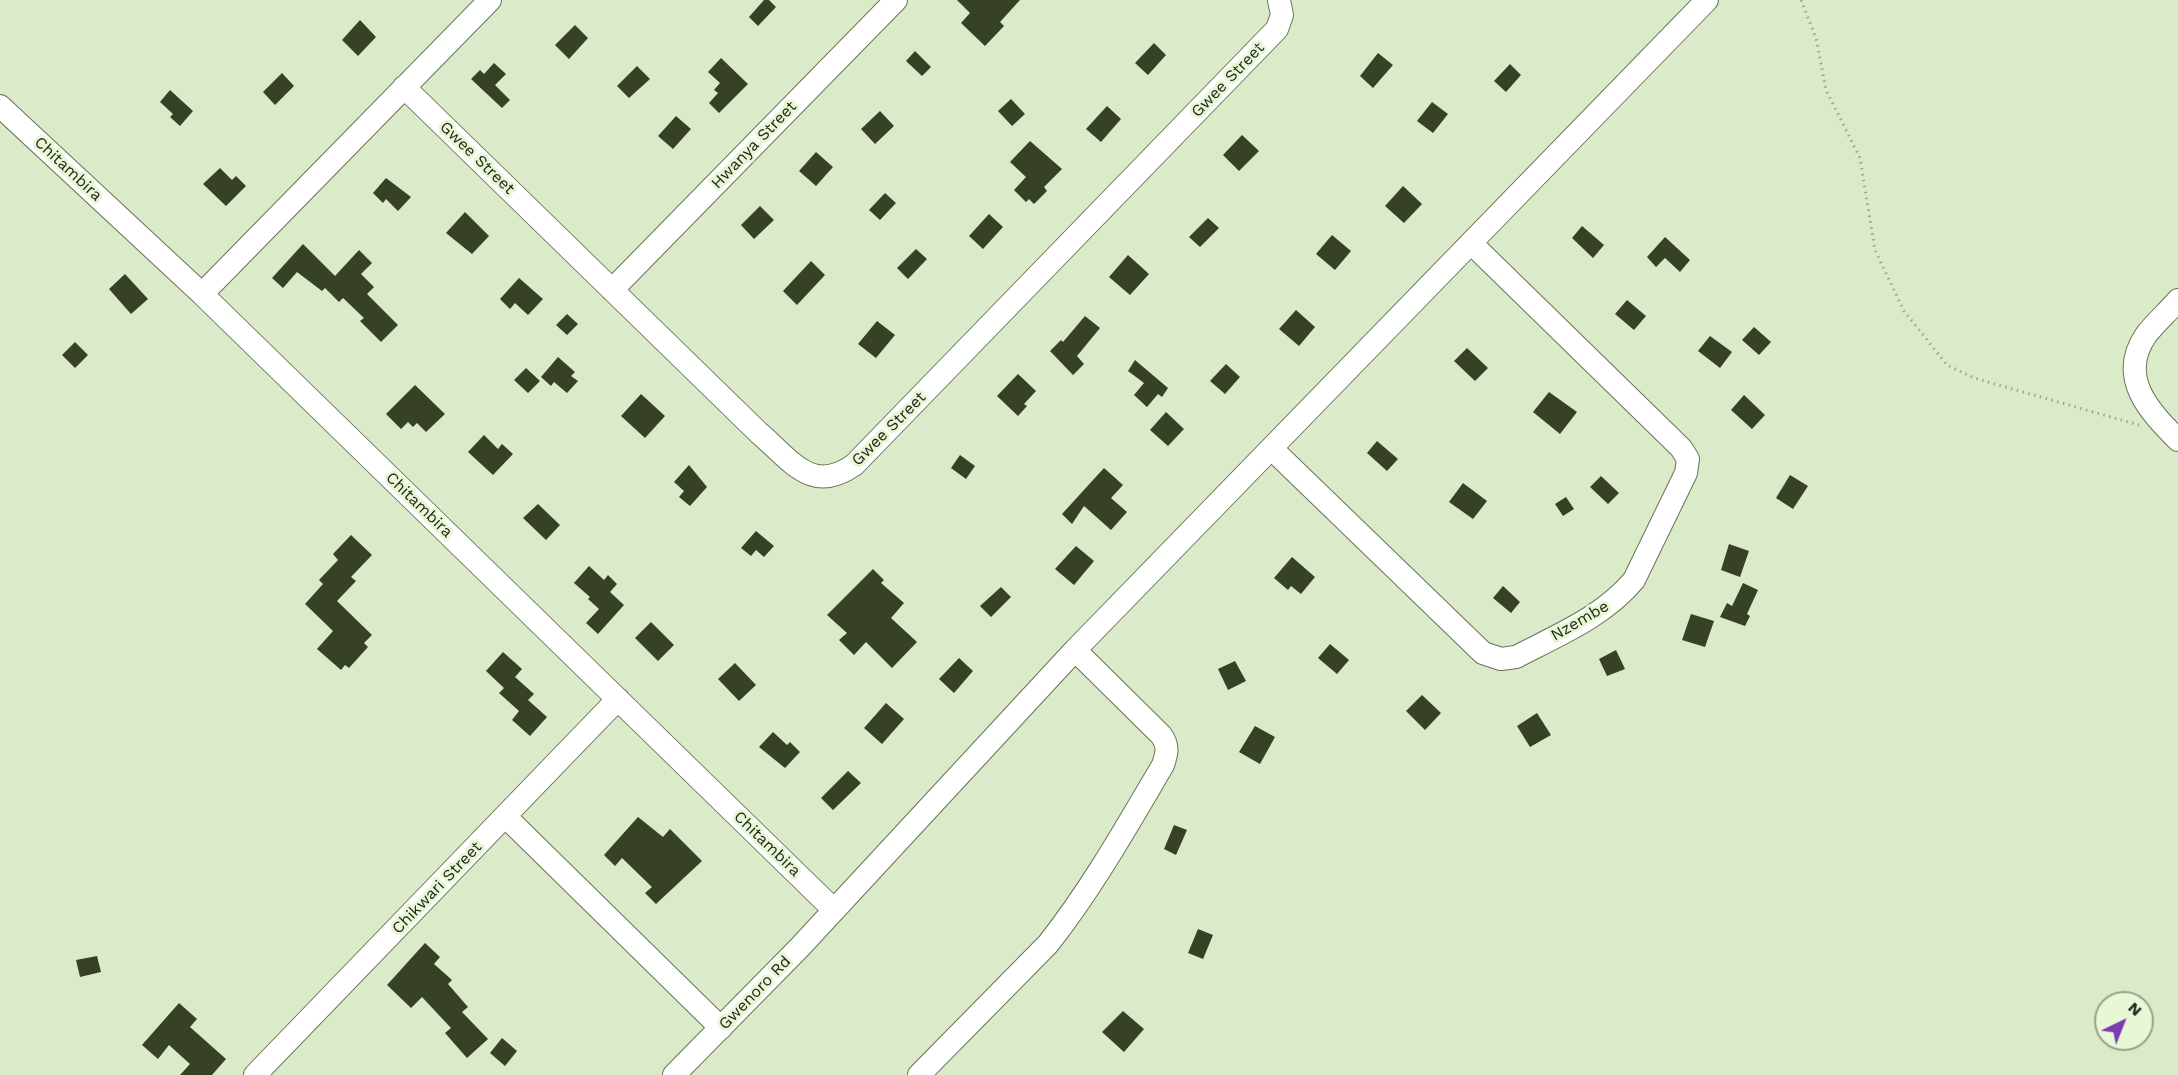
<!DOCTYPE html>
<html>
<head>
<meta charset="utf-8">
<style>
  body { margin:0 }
  #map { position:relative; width:2178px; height:1075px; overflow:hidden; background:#dbeac8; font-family:"Work Sans",sans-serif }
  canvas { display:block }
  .north { position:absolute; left:2094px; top:991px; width:60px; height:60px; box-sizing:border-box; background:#e8f7d5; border:2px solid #98a48a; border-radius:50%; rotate:43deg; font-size:16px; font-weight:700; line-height:24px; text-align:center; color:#21271a }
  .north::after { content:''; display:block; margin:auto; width:21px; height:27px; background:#7d3baf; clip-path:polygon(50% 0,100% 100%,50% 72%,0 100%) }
</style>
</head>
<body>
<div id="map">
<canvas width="2178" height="1075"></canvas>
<div class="north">N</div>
</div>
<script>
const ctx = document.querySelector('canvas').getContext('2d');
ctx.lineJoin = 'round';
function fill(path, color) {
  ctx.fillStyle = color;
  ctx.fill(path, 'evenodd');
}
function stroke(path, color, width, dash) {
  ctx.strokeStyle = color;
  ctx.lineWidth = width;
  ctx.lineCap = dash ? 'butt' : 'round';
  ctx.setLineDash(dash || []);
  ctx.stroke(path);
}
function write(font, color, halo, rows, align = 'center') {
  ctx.font = font + ' "Work Sans",sans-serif';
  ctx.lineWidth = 6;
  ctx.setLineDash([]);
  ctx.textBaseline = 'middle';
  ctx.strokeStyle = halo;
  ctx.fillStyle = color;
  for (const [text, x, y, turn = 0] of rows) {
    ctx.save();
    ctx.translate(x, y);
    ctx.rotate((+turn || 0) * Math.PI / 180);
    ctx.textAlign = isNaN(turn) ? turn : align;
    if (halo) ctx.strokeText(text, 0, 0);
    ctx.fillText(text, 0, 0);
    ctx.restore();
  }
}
const building = new Path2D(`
  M764,0H769L776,7L758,26L749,17Z
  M957,0H1020L1000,22L1004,26L985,46L961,23L970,13Z
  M360,20L376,37L358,56L342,40Z
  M575,25L588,38L569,59L555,45Z
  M1154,43L1166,55L1148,75L1135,63Z
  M915,51L931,67L922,76L906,61Z
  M1378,53L1393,65L1373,88L1360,76Z
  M721,58L748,84L719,113L709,103L718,93L714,90L720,83L708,72Z
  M494,63L506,74L495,85L510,100L502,108L471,79L480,70L484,74Z
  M1510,64L1521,75L1506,92L1494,81Z
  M637,66L650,79L629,98L617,86Z
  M282,73L294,86L275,105L263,92Z
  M170,90L193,111L180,126L170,117L173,114L160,102Z
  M1011,99L1025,114L1012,126L998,111Z
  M1432,102L1448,114L1433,133L1417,121Z
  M1107,106L1121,119L1101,142L1086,129Z
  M880,111L894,126L875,144L861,129Z
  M676,116L691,129L673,149L658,136Z
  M1242,135L1259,151L1239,171L1223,155Z
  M1030,141L1062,169L1044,187L1047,191L1034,204L1029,199L1026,202L1014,190L1026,177L1010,162Z
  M816,152L833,167L816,186L799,171Z
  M220,168L232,180L236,176L246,186L226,206L203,184Z
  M386,178L411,197L398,211L386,199L383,203L373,193Z
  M1403,186L1422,204L1404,223L1385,206Z
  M885,193L896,203L880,220L869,210Z
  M760,206L774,220L754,239L741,225Z
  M465,212L489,236L472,254L446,233Z
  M989,214L1003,227L983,249L969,236Z
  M1208,218L1219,228L1200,247L1189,237Z
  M1582,226L1604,245L1593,258L1572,238Z
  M1332,235L1351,251L1335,270L1316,254Z
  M1665,237L1690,260L1680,272L1665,258L1656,267L1647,257Z
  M303,244L335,276L359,250L372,263L361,274L374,287L367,294L398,325L381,342L360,321L364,318L343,298L339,302L325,288L322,291L297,272L283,288L272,278Z
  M916,249L927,259L908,279L897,268Z
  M1128,255L1149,274L1130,295L1109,277Z
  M811,261L825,275L797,305L783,291Z
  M125,274L148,299L131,314L109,289Z
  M519,278L543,299L528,315L515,303L510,309L500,299Z
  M1627,300L1646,316L1634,330L1615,314Z
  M1296,310L1315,327L1299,346L1279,329Z
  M567,314L578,324L567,335L556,325Z
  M1085,316L1100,328L1077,356L1084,364L1073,375L1050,351L1061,340L1063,342Z
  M877,321L895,335L876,358L858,344Z
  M1754,327L1771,342L1759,355L1742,340Z
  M1710,336L1732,352L1720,368L1698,351Z
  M75,342L88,355L75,368L62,355Z
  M1467,348L1488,368L1475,381L1454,361Z
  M558,357L575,372L571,376L578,381L567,393L554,382L551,386L541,377Z
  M1135,360L1168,388L1162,397L1158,394L1147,407L1134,395L1144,383L1128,371Z
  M1226,364L1240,377L1225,394L1210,381Z
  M526,368L540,381L528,393L514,380Z
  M1018,374L1036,391L1024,404L1027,406L1018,416L997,396Z
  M415,385L445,414L426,432L417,423L413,427L408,422L401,429L386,414Z
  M1549,392L1577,412L1560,434L1533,412Z
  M641,394L665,416L645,438L621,416Z
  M1744,395L1765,415L1752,429L1731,410Z
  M1166,412L1184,429L1168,446L1150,430Z
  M484,435L498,449L502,444L513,454L493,475L468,452Z
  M1377,441L1398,459L1387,471L1367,453Z
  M960,455L975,466L966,479L951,468Z
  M689,465L707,487L690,506L679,497L684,491L674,482Z
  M1104,468L1123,485L1111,498L1127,512L1111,530L1084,506L1072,524L1062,514Z
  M1790,475L1808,486L1793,509L1776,498Z
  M1601,476L1619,493L1608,504L1590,487Z
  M1463,483L1487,501L1473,519L1449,502Z
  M1566,497L1574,509L1563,516L1555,504Z
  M538,504L560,525L546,540L523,518Z
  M756,531L774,546L764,557L756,550L751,556L741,548Z
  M351,535L372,555L351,577L356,581L337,601L372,635L364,643L368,647L349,668L345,665L341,670L317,649L333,631L305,604L323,584L319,580L338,560L333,554Z
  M1729,544L1749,551L1740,577L1721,570Z
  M1076,546L1094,561L1074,585L1055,569Z
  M1292,557L1315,577L1301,594L1291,586L1288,590L1274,578Z
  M589,566L604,580L608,575L617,584L610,592L624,605L598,634L586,623L599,609L588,599L590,597L574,583Z
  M873,569L884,580L881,583L904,603L891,618L917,642L892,668L866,642L854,655L839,640L847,633L827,615Z
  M1743,583L1758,590L1747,614L1750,616L1745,626L1720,617L1727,603L1732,606Z
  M1503,586L1520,602L1511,613L1493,598Z
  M1001,587L1011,597L991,617L980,606Z
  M1691,614L1714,621L1705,647L1682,640Z
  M651,622L674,645L658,661L635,638Z
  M1330,644L1349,660L1337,674L1318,658Z
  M1616,650L1625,669L1607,676L1599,659Z
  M503,652L522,669L515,677L534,694L528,700L547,717L530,736L512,720L519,711L499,693L504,688L486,671Z
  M959,658L973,671L954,693L939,679Z
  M1235,661L1246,681L1228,690L1218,669Z
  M735,663L756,685L739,701L718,679Z
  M1422,695L1441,713L1425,730L1406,711Z
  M886,703L904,719L882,744L864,728Z
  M1537,713L1551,735L1530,747L1517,726Z
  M1255,726L1275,737L1260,764L1239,752Z
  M773,732L787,745L790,742L800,752L785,768L759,747Z
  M848,771L861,783L833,810L821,798Z
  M638,817L663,837L670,829L702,861L656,904L645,893L652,887L622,858L615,866L604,855Z
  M1174,825L1187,830L1176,855L1164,849Z
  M1198,929L1213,935L1203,959L1188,953Z
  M425,943L440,957L434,964L452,980L448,984L468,1007L462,1012L488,1039L467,1058L445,1033L451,1028L422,997L411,1008L387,985Z
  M97,956L101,972L80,977L76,960Z
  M179,1003L197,1019L190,1027L226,1059L212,1075H180L190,1064L169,1045L158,1059L142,1045Z
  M1123,1011L1144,1029L1124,1052L1102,1032Z
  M502,1038L517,1051L505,1066L490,1053Z`);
const path = new Path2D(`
  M1801,0L1816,38L1826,90L1860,158L1875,250L1904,311L1947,365L1974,378L2139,425`);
const minor = new Path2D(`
  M404,87L759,433C791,460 811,495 854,465L1277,29L1282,15L1279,0
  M0,106L202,294L833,909
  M612,290L896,0
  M202,294L490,0
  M2178,300C2168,312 2155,323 2146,335C2117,377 2149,411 2178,440
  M1273,450L1483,653L1501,659L1516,657C1558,635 1603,617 1634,580L1686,473L1688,459L1681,448L1471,243
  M506,817L721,1028
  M255,1075L618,699
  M674,1075L800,947L1075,650L1707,0
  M919,1075L1048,944C1092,888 1127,826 1163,765C1167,753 1169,746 1161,735L1075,650`);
const streetNames = [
  ["Gwee Street",1228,80,-46],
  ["Hwanya Street",754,145,-46],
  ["Gwee Street",477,158,44],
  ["Chitambira",68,169,43],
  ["Gwee Street",889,429,-45],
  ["Chitambira",419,505,44],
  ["Nzembe",1580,621,-30],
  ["Chitambira",767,844,44],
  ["Chikwari Street",437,888,-46],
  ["Gwenoro Rd",755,993,-46]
];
fill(building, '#364125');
stroke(minor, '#687557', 24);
stroke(path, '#9ca88d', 3, [1.5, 4.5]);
stroke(minor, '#fff', 22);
write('16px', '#21271a', '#e8f7d5', streetNames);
</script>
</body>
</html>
